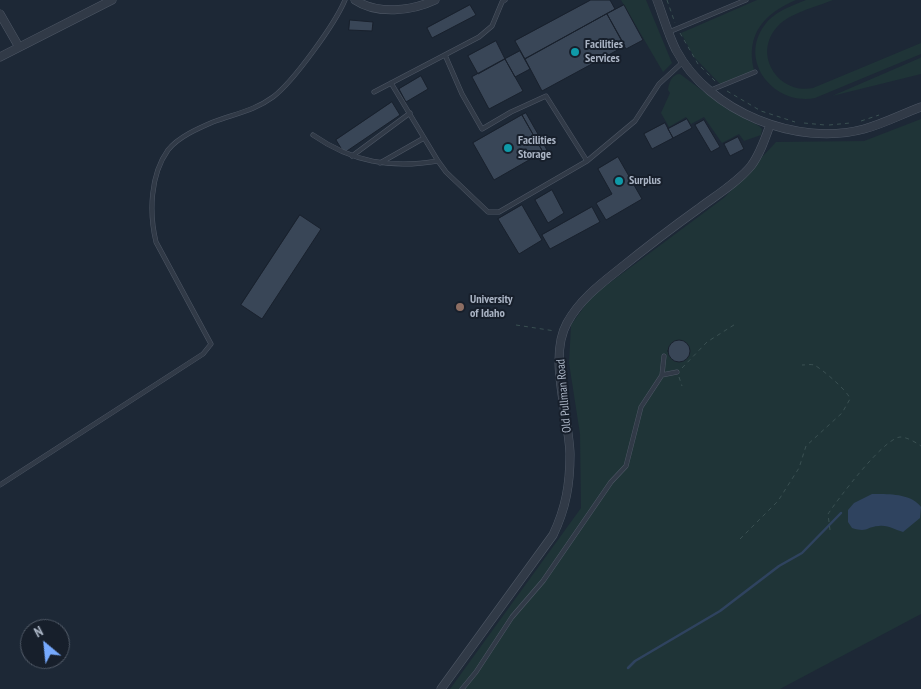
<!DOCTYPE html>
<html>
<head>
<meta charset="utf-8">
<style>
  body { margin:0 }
  #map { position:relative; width:921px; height:689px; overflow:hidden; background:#1d2836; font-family:"PT Sans Narrow",sans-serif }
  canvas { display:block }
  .north { position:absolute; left:20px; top:619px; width:50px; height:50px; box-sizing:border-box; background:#171f2b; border:1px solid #525b68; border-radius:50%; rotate:332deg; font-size:14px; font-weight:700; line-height:20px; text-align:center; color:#aab4c4 }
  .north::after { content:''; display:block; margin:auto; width:18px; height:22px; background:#76a9fe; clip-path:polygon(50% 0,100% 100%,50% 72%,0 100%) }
</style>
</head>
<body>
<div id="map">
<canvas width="921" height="689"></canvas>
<div class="north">N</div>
</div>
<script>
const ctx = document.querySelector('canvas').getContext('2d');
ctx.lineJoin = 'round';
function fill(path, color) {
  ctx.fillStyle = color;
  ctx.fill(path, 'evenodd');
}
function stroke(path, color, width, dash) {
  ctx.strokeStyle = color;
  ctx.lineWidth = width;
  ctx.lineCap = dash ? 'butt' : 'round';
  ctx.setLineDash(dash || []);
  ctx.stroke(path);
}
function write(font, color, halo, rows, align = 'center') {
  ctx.font = font + ' "PT Sans Narrow",sans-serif';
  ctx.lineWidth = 4;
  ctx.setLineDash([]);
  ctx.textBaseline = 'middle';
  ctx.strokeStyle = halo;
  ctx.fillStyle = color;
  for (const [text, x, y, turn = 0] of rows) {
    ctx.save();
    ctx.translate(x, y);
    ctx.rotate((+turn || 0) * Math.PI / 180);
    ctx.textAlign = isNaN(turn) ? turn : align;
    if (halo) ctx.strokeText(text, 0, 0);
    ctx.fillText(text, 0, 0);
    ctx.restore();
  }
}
const green = new Path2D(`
  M621,0H646L672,63L663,72Z
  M757,0H796C765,13 745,34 754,70L720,84L694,57L681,33Z
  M806,0H833C816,7 789,13 777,27C752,55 779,95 813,88L921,43V54L815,98C775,106 738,62 764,26C773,12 791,6 806,0Z
  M921,57V74L832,96L920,58Z
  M680,74L727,109L759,126L762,129L761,135L744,141L739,134L722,143L704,117L691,124L686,117L669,127L661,113L670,93L668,90C669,82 672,74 680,74Z
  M921,119V614L780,689H450L581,508L580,434L569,363L571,325L592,296L725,197L776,142L864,141Z`);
const water = new Path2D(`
  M872,494C887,494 911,493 921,507L920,518L903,532C895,530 889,525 879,526C865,527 868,533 852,528L848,522V510L854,503Z`);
const stream = new Path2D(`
  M628,668L635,661L720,611L779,566L802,553L841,513`);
const building = new Path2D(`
  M591,0H610L615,9L525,59L515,41Z
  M470,5L476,15L432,38L427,28Z
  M624,5L643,40L626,49L607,14Z
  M607,14L625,46L542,91L525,59Z
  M350,20L373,22L372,31L349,30Z
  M496,41L505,59L478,74L468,56Z
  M520,51L530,69L515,77L505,59Z
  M505,59L523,91L489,109L472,77Z
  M421,76L428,89L406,102L399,89Z
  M392,102L400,115L344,153L336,140Z
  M526,113L547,150L543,152L522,115Z
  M522,115L543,152L494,180L473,143Z
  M687,119L692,128L673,138L668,129Z
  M704,120L720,147L711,152L695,125Z
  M665,123L673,138L652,149L644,134Z
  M738,137L744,149L730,156L724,144Z
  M618,157L642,199L606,220L596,203L612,194L598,169Z
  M552,190L564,213L548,223L535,200Z
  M522,205L542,240L519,254L498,219Z
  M592,207L600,222L550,249L542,235Z
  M300,215L321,229L262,319L241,305Z
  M668 351a11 11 0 1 1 22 0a11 11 0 1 1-22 0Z`);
const path = new Path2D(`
  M667,0L675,23
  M680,33L698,64L716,82
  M727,91L761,111L795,122
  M861,121L879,115
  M804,123L825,125
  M829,125L850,123
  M516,325L555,331
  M682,368L707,342L737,323
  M679,377L682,386
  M830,530L828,514C838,499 883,439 900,437C907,437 915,442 921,446
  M740,539L778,501L799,468L806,446L842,413L850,399C849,392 821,368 814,365C811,364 806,365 802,365`);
const service = new Path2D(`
  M669,32L746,0
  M445,55L462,94L482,129L511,112L546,96L587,161L635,121L659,84L684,61
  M391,83L438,161L446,172L488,212H499L587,161
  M711,90L755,72
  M374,92L479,37L492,26L502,2L505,0
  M313,135C352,162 391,169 438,161
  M352,156L410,113
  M380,163L424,138
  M662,375L677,372
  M0,485L203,354L211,344L156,242C149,213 150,175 168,150C178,137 199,128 213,122C234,114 254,111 273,97C293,82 335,24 345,0
  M462,689L476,672L512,617L543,581L611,482L626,466L641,407L662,375L664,356`);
const minor = new Path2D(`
  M355,0C377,15 412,11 435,0
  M657,0C663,16 668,34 676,50C709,112 797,147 864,129C883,124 902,114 921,107
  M0,14L19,47
  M0,57L112,0
  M441,689L553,535C566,508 570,484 570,454C569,416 548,357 567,323C579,301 598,286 617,271C643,250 670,229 698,209C715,196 737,183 751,166C760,154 765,139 770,125`);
const markers = [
  [575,52,5,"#0f9aa8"],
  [508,148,5,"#0f9aa8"],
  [619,181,5,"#0f9aa8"],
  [460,307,5,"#8d6e63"]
];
const poiNames = [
  ["Facilities",585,45],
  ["Services",585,59],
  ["Facilities",518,141],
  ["Storage",518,155],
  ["Surplus",629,181],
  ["University",470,300],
  ["of Idaho",470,314]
];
const streetNames = [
  ["Old Pullman Road",564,396,-95]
];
fill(green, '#1f3437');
fill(water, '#2f435f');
stroke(stream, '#2f435f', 2.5);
fill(building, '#394657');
stroke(building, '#19212d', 1);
stroke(service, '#4e5765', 5);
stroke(minor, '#4e5765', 9);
stroke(path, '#3a5052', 1, [4, 4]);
stroke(service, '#313a47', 4);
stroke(minor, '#313a47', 8);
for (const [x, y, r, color] of markers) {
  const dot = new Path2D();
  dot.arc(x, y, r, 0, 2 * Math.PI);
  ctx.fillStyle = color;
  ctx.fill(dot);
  stroke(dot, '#171f2b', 2);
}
write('bold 12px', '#aab4c4', '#171f2b', poiNames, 'left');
write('12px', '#aab4c4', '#171f2b', streetNames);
</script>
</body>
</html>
